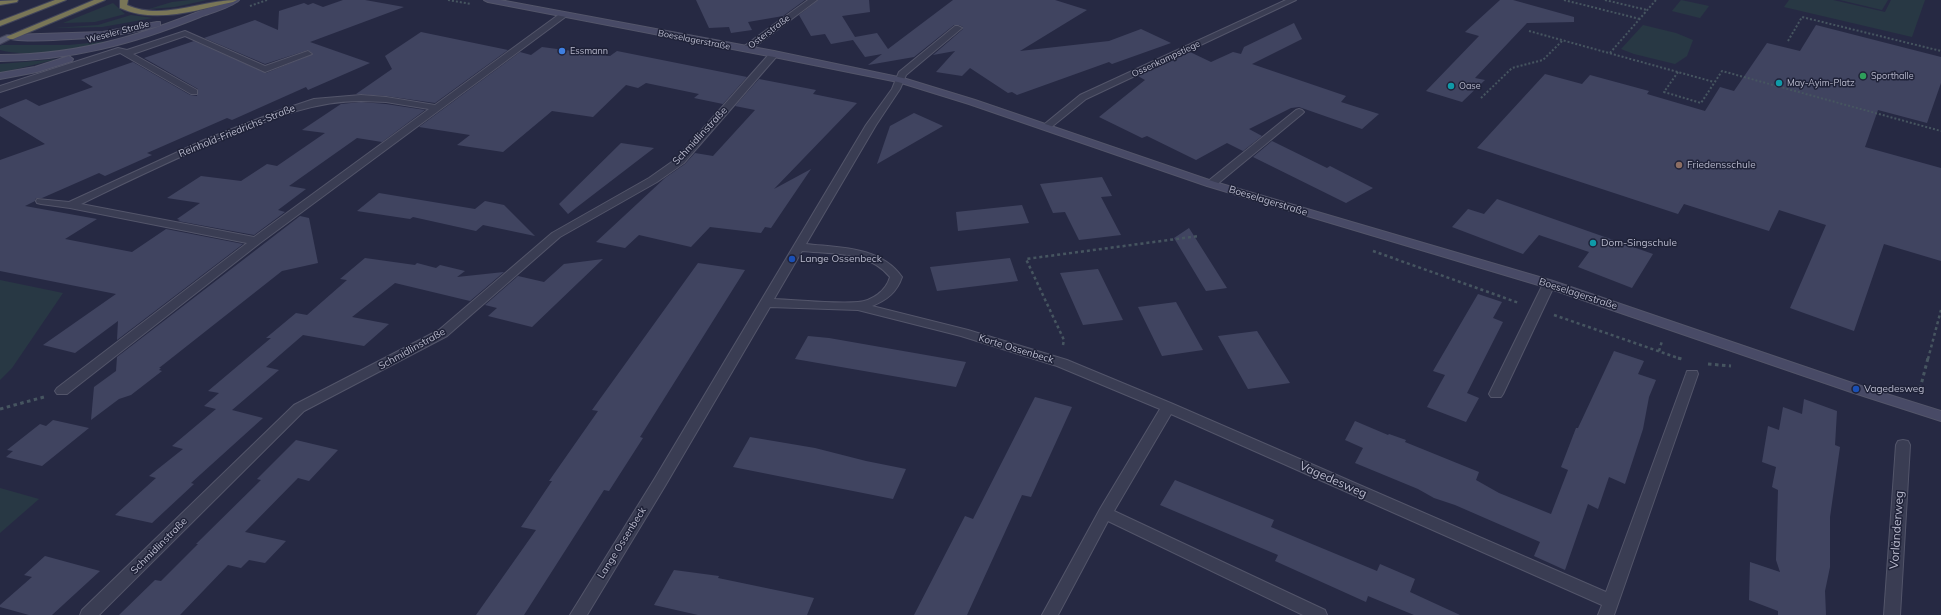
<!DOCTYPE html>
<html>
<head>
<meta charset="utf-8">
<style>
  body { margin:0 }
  canvas { display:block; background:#262943 }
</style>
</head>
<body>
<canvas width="1941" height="615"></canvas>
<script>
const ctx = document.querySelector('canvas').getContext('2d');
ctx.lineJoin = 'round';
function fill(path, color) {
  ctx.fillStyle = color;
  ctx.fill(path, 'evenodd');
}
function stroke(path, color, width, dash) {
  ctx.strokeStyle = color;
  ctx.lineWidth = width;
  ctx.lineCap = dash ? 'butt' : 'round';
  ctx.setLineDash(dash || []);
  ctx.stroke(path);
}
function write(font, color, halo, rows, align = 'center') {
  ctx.font = font + ' Mulish,sans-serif';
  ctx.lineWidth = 3;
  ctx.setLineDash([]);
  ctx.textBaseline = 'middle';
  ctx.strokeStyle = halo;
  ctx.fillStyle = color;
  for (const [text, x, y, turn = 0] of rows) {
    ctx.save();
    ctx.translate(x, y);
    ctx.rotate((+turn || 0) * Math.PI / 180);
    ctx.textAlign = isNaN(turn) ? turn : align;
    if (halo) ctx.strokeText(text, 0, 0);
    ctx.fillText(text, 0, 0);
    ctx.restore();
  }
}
const green = new Path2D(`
  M190,0H207L175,7L149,9L172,2Z
  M1681,0L1709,6L1700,18L1672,11Z
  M1789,0H1833L1885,12L1891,0H1925L1912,37L1784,7Z
  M1840,0H1888L1882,10Z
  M113,3L125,14L95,22L63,23Z
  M131,15L153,18L102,27L54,28L98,25Z
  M1643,25L1676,33L1693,40L1687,56L1675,64L1634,54L1621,49Z
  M109,41V42C77,47 32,59 0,50V46L2,45H69Z
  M58,59L0,73V64Z
  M0,280L63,293L12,368L0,380Z
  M0,488L39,499L0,533Z`);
const building = new Path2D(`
  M343,0H365L404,7L310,42L370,63L308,90L306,87L232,120L227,118L147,153L152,155L105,176L99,173L42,198H36L35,201L25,206L97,219L65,239L132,252L166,229L243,244L117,340L118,321L75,353L43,345L116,294L0,271V160L45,144L0,116V109L26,99L39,106L93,87L81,80L133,62L190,95L197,96L198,89L144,58L194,41L266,73L313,54L308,50L265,64L204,38L255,20L278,30L279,11L304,3L308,5L313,3L323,7Z
  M696,0H805L783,16L748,22L752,30L731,33L729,27L709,28Z
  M818,0H869L870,12L842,16L855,37L877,33L888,49L953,0H1055L1087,10L1020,51L1109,41L1141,29L1171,43L1112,64L1109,62L1017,95L1012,92L1008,93L970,68L962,76L936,72L955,51L933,55L963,29V27L959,25H954L914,57L868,65L882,54L865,57L853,40L831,44L825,34L811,36L799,15Z
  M1500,0H1513L1574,17V22L1527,23L1475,78L1485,80L1462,102L1426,91L1479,36L1465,32Z
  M1294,23L1302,39L1252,64L1346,96L1341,102L1379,114L1362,129L1299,107L1291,108L1249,129L1262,136L1243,151L1227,143L1196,160L1147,136L1142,138L1099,117L1145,80L1138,76L1190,52L1211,62L1233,52L1241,54L1244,47Z
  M1816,25L1941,57V83L1927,123L1878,110L1865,147L1941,168V261L1884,244L1854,331L1790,308L1826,225L1779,210L1769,231L1684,204L1678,214L1477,148L1545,74L1582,84L1590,75L1649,91L1647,94L1705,111L1720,87L1734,91L1767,43L1800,51Z
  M421,32L508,50L435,103L386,96L356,94L392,69L385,56Z
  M542,47L610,56L617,51L747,77L723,104L694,98L699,94L646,83L638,88L626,85L593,117L552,111L503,152L457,145L470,135L419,127L520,52L531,55Z
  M759,79L816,90L813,94L857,103L774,189L811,169L771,228L765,227L761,233L710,227L691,247L639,235L625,248L596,242L665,178L685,164L695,153L713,156L755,110L735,106Z
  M361,102L386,104L425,110L382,142L357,138L289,186L306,189L278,210L285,212L254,235L178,221L180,220L177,219L200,203L167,198L201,176L241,181L267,164L277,166L325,133L302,130L341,104Z
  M914,113L943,126L877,164L890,126Z
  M1272,141L1327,168L1330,166L1373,188L1346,203L1253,157Z
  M621,143L654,148L568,214L559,204Z
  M1102,177L1112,196L1101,197L1121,235L1079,240L1065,212L1053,213L1040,184Z
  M379,193L475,209L485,201L504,205L535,236L483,225L476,231L413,217L410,219L357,211Z
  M1497,199L1653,254L1632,288L1578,267L1589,252L1539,235L1523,254L1452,227L1468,209L1484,214Z
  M1022,205L1029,223L958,231L956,212Z
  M300,216L309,218L318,263L282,271L159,368H161L159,370L162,371L131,395L119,399L91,420L94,387L116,371L117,357Z
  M1189,228L1227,288L1206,291L1174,238Z
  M365,258L415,265L417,263L436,268L440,265L465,271L457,277L504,272L470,301L395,283L352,317L389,324L364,346L303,335L266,367L279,370L232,410L263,418L191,483L194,484L152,523L115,515L156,478L149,476L183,449L172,446L216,409L204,406L219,393L208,391L271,338H266L296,313L307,315L347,280L340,279Z
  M1010,258L1018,281L937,291L930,267Z
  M603,259L532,327L488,316L497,308L485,305L518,276L544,282L564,264Z
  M698,263L745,270L640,437L643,438L609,491L604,490L524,615H476L536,530L521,527L552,481H549L598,411L592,410Z
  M1098,269L1123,320L1083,325L1060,273Z
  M1478,294L1502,302L1493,318L1503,322L1467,393L1479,398L1466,422L1427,407L1445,375L1433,371Z
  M1176,302L1203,350L1162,356L1138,307Z
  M1257,331L1290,383L1248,389L1218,336Z
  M808,336L829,338L966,362L956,387L795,359Z
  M1614,351L1644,361L1638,374L1656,380L1649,397L1643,429L1625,484L1609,477L1598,509L1588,504L1565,570L1534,556L1540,542L1455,505L1434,498L1418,489L1355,463L1363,448L1345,440L1355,421L1388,435L1389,434L1406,440L1405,442L1479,472L1476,480L1499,493L1551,514L1568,470L1561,467L1576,428H1578Z
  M1035,397L1072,407L1031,497L1022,495L967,615H914L965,516L973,519Z
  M1804,399L1837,411L1835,445L1840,447L1830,517V567L1825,591L1826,615H1778V611L1749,600L1750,562L1780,572L1776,560L1778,490L1772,487L1776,467L1762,462L1768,426L1779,430L1783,407L1802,414Z
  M53,420L89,428L42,466L6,457L13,451L7,450L40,424L46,426Z
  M750,437L815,448L866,461L906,469L893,499L733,467Z
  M296,440L338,450L309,481L298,478L245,532L286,541L265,563L249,560L241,568L228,565L180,615H119L155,580L161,581L198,544H196L261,480L257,479Z
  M1175,480L1274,520L1271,527L1377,571L1380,564L1415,579L1410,592L1460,615H1414L1368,596L1366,602L1275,561L1278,555L1160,505Z
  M45,556L100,571L52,615H29L0,607V605L32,577L24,575Z
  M674,570L719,576L718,578L814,598L807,615H698L654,605Z`);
const pathFar2 = new Path2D(`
  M448,0L471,4
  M1564,0L1640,19
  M1605,0L1647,10
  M250,6L267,0
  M1529,31L1714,82
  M1788,41L1802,17L1941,51
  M1610,53L1656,0
  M1678,72L1664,92L1701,103L1722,71L1941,131
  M1481,98L1512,68L1543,60L1563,40`);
const pathFar1 = new Path2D(`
  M1373,251L1519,303
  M1554,315L1681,359
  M1063,345L1064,340L1026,259L1199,236
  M1659,351L1662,341
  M1928,359L1941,310`);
const path = new Path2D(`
  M1678,358L1682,359
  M1708,364L1731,366
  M1920,389L1928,358
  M0,409L44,397`);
const lane = new Path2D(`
  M185,31L265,66L305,52L308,51L312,54L265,72L185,36L133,54L197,90V94H191L120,53L0,92V86L118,48L127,50Z
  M1549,280L1555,284L1503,394L1501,397H1491L1489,394L1543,284Z`);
const street = new Path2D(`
  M808,0H817L749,51H743V47Z
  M1286,0H1296L1086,99L1049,129L1046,130L1041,127L1080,95Z
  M561,13H567L568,15L260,243L67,394H57L55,391L57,388L247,243L70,208L41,204L37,203L36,201L37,199L69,202L204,140L281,110L314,99L361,95L386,97L435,105ZM361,101L386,102L429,109L254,237L81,204C128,181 176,158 224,138C269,120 312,101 361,101Z
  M955,26H958L962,28L906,75L900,89L876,125L806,244C840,248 880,246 902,277C897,292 887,300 872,306L968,330L1067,360L1173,404L1606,592L1686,374L1687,371H1697L1698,374L1614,615H1598L1602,605L1171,414L1114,511L1325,610L1327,615H1303L1108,521L1058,615H1042L1100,509L1160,409L1057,366L961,336L858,310L770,307L665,486L587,615H570L655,478L866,125L892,89L899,72ZM802,251C833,254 869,251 890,277C886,291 872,301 858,302C833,304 799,300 774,299Z
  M774,51L778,54L777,56L684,163L657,182L560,237L447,336L304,411L99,615H80L82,610L294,405L439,330L552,233L649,178L676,159L771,52Z
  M1299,109L1302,110L1304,112L1302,114L1215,186H1207L1206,184L1207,182L1296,110Z
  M1903,440L1908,441L1910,445L1900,615H1884L1896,445L1898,441Z`);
const secondary = new Path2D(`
  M228,0H239C232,7 210,13 200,17C133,44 73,60 0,61V55C86,55 150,32 228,0Z
  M484,0H500L774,51L903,78L975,100L1215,182L1553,281L1861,386L1941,411V421L1851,392L1545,287L1207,186L969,104L898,82L774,57L488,2Z
  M157,22H160V26C147,29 134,32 121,34C106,37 14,45 6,37L10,35L103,32Z
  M69,56L73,59L72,61L37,72L0,79V73L35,67Z`);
const primary = new Path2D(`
  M7,35H10L14,37L0,44V38Z`);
const highway = new Path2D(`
  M18,0L17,2L0,5V1Z
  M55,0H66L0,26V21Z
  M94,0H105L13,39H10L6,37Z
  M120,0H128L127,5C162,21 201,0 237,0L233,2C197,10 156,24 120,8Z`);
const markers = [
  [562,51,4,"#3f7fe0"],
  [1863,76,4,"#2e9e5b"],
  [1779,83,4,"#0f9aa8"],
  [1451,86,4,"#0f9aa8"],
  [1679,165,4,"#8d6e63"],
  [1593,243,4,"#0f9aa8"],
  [792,259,4,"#1a4fb4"],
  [1856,389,4,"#1a4fb4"]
];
const farStreetnames = [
  ["Weseler Straße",118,32,-15],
  ["Osterstraße",769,32,-37],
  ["Boeselagerstraße",694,40,11],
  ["Ossenkampstiege",1166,59,-25]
];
const farPoinames = [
  ["Essmann",570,51],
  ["Sporthalle",1871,76],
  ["May-Ayim-Platz",1787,83],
  ["Oase",1459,86]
];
const streetNames = [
  ["Reinhold-Friedrichs-Straße",237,131,-22],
  ["Schmidlinstraße",700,136,-47],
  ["Boeselagerstraße",1268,201,17],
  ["Boeselagerstraße",1578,294,18],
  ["Schmidlinstraße",412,349,-29],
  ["Korte Ossenbeck",1016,349,17],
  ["Lange Ossenbeck",622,543,-58],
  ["Schmidlinstraße",159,546,-45]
];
const poiNames = [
  ["Friedensschule",1687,165],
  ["Dom-Singschule",1601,243],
  ["Lange Ossenbeck",800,259],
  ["Vagedesweg",1864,389]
];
const nearStreetnames = [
  ["Vagedesweg",1333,480,24],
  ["Vorländerweg",1897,530,-86]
];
fill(green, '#283844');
fill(building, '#404460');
stroke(lane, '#53556a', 2);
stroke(street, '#53556a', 2);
stroke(secondary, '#53556a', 2);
stroke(primary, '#414359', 2);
stroke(highway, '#42455a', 2);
stroke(pathFar2, '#465560', 2, [2, 2]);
stroke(pathFar1, '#465560', 2.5, [3, 3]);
stroke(path, '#465560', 3, [3.5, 3.5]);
fill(lane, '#3a3d53');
fill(street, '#3a3d53');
fill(secondary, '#484a66');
fill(primary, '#585b72');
fill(highway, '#797657');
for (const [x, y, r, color] of markers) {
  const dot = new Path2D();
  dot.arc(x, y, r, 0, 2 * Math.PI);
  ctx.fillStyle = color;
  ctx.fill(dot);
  stroke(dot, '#1f2238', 1.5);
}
write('9px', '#b8b9cc', '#1f2238', farStreetnames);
write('9px', '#b8b9cc', '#1f2238', farPoinames, 'left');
write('10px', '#b8b9cc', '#1f2238', streetNames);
write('10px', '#b8b9cc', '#1f2238', poiNames, 'left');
write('12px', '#b8b9cc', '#1f2238', nearStreetnames);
</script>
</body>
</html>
